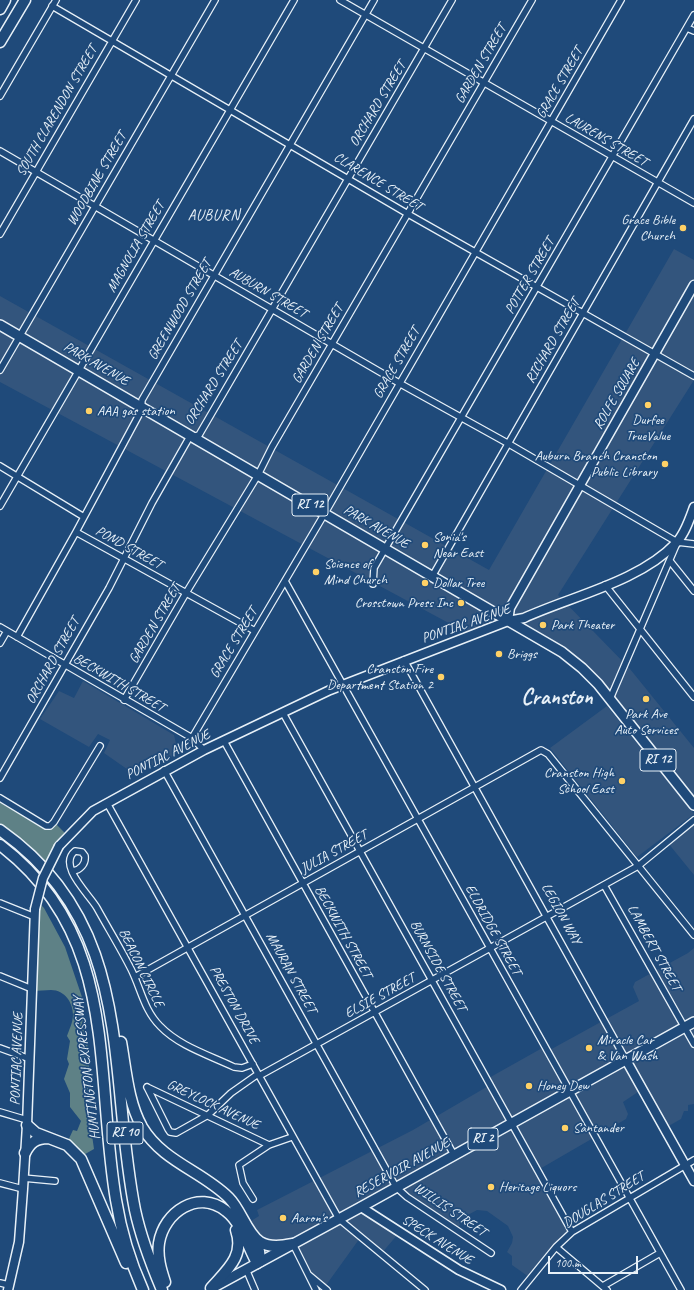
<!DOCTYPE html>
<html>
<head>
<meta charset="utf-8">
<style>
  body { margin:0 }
  #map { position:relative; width:694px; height:1290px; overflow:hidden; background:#1f4a7a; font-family:Caveat,sans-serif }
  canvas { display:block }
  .scale { position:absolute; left:548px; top:1256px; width:90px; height:18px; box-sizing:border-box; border:2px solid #e8f1f8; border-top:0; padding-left:5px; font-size:12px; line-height:14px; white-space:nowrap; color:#e8f1f8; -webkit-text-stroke:3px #1f4a7a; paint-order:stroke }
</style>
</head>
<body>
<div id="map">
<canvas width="694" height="1290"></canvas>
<div class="scale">100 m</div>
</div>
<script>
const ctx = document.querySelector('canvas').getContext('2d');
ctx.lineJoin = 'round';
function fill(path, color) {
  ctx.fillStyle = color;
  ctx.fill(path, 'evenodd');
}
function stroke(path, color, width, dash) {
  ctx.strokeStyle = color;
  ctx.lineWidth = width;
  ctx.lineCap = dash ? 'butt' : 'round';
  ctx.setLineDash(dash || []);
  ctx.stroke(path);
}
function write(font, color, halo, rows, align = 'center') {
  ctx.font = font + ' Caveat,sans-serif';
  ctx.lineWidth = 3.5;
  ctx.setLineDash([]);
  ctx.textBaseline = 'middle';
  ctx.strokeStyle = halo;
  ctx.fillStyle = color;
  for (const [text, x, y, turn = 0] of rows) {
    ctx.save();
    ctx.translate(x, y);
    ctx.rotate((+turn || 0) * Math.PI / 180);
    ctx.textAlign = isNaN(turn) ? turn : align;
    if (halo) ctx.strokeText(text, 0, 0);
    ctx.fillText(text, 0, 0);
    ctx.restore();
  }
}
const built = new Path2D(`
  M674,249L694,260V380L558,595L630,669L694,748V805L609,698L551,643L498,619L471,635L0,382V296L489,570Z
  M83,681L174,735L177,748L172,757L134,774L104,753L110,740L98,734L89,747L40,719L59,691L74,698Z
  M607,706L694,814L637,857L550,748Z
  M694,821V875L668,843Z
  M694,948V1104L688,1105V1111H684L681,1119L665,1128L641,1090L623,1102L628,1114L626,1119L538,1170L570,1228L558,1245L529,1277L512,1265V1256L507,1252L512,1243L513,1237L508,1226L487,1211L477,1210L466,1216L457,1229L396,1191L361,1211L398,1234L381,1254L360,1238L324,1288L315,1281L294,1248L269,1243L257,1238L251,1221L259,1216L257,1210L413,1130L490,1085L487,1079L544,1047L548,1051L639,1001L633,987L635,982L688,953Z`);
const green = new Path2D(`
  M0,799L47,825L54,822L66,834L47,866L16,837L0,825Z
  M36,900L44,908L65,947L83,1000L89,1061V1103L91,1128L94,1149L80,1157L67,1143L73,1130L77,1131L81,1121L70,1107V1093L64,1079L69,1064L67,1059L70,1041L67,1036C69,1030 73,1022 73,1015C73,1003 65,990 51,990C45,990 39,991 33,991Z`);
const street = new Path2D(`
  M340,0L694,203
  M52,6L408,214L694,376
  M687,28L694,31
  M0,96L56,0
  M0,151L399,383L509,444L677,542L694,544
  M0,234L136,0
  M0,370L215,0
  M0,466L84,517
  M0,506L294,0
  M76,532L255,631
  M670,561L694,591
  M433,575L694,119
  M285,581L681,1290
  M373,584L374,568L378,561L694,15
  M605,585L694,697
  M0,627L192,738L204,750
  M17,637L76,532L141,411L142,400L374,0
  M0,643L7,631
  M404,660L626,1060
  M610,699L677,543
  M124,700L186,593L258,475L272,447L532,0
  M283,713L572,1232
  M192,738L325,513L621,0
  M224,741L454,1155
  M164,770L396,1187L407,1197L491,1253
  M0,778L109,588L152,503L189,438L199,435L452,0
  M0,798L46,826H50L54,822L100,746
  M107,803L339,1219L425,1290
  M73,871C80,870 86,864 85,856L82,852L75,851C57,866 90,895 97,908C108,928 121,949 131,969C141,989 144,1010 160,1026C179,1046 209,1055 234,1067L242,1068L253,1064
  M604,885L694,1044
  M0,903L35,917
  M0,976L32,989
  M135,977L541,750L548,754L694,935
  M0,1048L30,1059
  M259,1076L638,866L694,820
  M147,1087L168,1129L170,1132L176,1133L208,1115L231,1093L258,1074
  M147,1087L269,1145
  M0,1112L27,1120
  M23,1178L55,1181
  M0,1183L23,1189
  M253,1199L243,1183L239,1165L269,1145L292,1137
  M293,1244L316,1290
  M556,1247L607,1290
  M246,1269L255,1290
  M309,1275L327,1290
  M0,1283L9,1285
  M603,1286L660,1253
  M521,1290L556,1247L572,1232L694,1160`);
const secondary = new Path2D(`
  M508,621L510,608L694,285
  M59,846L93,811L204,750L330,690L508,621L524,618C572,596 639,582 676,543C685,534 690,518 694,507
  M626,1060L694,1181
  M361,1207L459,1270L501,1290
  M8,1290L19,1242L23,1189L27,1125L35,909`);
const primary = new Path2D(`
  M0,325L562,652L582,668L598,684L694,805
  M214,1287L361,1207L694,1022`);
const highway = new Path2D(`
  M0,9L5,0
  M0,42L25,0
  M0,830C136,925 107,1069 135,1210C141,1238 151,1264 162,1290
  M0,845C120,936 94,1070 116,1200C121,1231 130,1261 143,1290
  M121,1042C126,1070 128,1102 142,1127C163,1162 202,1171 229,1198C241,1210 247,1234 260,1242C270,1248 282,1246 293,1244
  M27,1125L36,1133L67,1145L81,1159L126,1263
  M25,1153C30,1143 36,1138 48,1138
  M253,1236L259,1251L260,1261
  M165,1282C161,1270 157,1257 159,1243C164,1212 198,1189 226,1211C241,1222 248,1247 257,1263
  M211,1288C227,1270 245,1256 236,1230`);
const secondaryBridge = new Path2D(`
  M35,909L43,878L59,846`);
const markers = [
  [683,228,4,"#ffd166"],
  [648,405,4,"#ffd166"],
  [89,411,4,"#ffd166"],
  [665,464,4,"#ffd166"],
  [425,545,4,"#ffd166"],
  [316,572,4,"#ffd166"],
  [425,583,4,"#ffd166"],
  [461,603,4,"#ffd166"],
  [543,625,4,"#ffd166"],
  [499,654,4,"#ffd166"],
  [441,677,4,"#ffd166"],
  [646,699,4,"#ffd166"],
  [622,781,4,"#ffd166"],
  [589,1048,4,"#ffd166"],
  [529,1086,4,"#ffd166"],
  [565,1128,4,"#ffd166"],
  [491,1187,4,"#ffd166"],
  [283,1218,4,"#ffd166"]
];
const shields = [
  [310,505,36],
  [658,760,36],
  [125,1133,36],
  [483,1139,30]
];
const shieldNames = [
  ["RI 12",310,505],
  ["RI 12",658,760],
  ["RI 10",125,1133],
  ["RI 2",483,1139]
];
const streetNames = [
  ["GARDEN STREET",481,64,-60],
  ["GRACE STREET",560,83,-60],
  ["ORCHARD STREET",378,104,-59],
  ["SOUTH CLARENDON STREET",57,111,-60],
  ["LAURENS STREET",606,140,30],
  ["WOODBINE STREET",97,179,-60],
  ["CLARENCE STREET",378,182,31],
  ["MAGNOLIA STREET",136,247,-60],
  ["POTTER STREET",530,276,-60],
  ["AUBURN STREET",268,293,30],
  ["GREENWOOD STREET",180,310,-60],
  ["RICHARD STREET",553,341,-60],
  ["GARDEN STREET",318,344,-60],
  ["GRACE STREET",397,363,-60],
  ["PARK AVENUE",96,364,30],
  ["ORCHARD STREET",214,383,-58],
  ["ROLFE SQUARE",617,394,-60],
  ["PARK AVENUE",376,527,30],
  ["POND STREET",129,548,29],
  ["GARDEN STREET",155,624,-60],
  ["PONTIAC AVENUE",466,624,-19],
  ["GRACE STREET",234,643,-59],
  ["ORCHARD STREET",53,661,-61],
  ["BECKWITH STREET",119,683,30],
  ["PONTIAC AVENUE",168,755,-27],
  ["JULIA STREET",334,852,-29],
  ["LEGION WAY",561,914,61],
  ["ELDRIDGE STREET",493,930,61],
  ["BECKWITH STREET",343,932,61],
  ["LAMBERT STREET",654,948,61],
  ["BURNSIDE STREET",438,966,61],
  ["BEACON CIRCLE",141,968,64],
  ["MAURAN STREET",291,973,61],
  ["ELSIE STREET",380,996,-29],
  ["PRESTON DRIVE",234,1005,61],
  ["PONTIAC AVENUE",17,1059,-88],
  ["HUNTINGTON EXPRESSWAY",87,1068,-97],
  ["GREYLOCK AVENUE",213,1105,25],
  ["RESERVOIR AVENUE",402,1168,-29],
  ["DOUGLAS STREET",604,1200,-32],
  ["WILLIS STREET",450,1210,34],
  ["SPECK AVENUE",437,1240,32]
];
const poiNames = [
  ["Grace Bible",675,220,"right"],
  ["Church",675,236,"right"],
  ["AAA gas station",97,411],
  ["Durfee",648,420,"center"],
  ["TrueValue",648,436,"center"],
  ["Auburn Branch Cranston",657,456,"right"],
  ["Public Library",657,472,"right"],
  ["Sonia's",433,537],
  ["Near East",433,553],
  ["Science of",324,564],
  ["Mind Church",324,580],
  ["Dollar Tree",433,583],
  ["Crosstown Press Inc",453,603,"right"],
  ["Park Theater",551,625],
  ["Briggs",507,654],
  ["Cranston Fire",433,669,"right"],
  ["Department Station 2",433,685,"right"],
  ["Park Ave",646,714,"center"],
  ["Auto Services",646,730,"center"],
  ["Cranston High",614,773,"right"],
  ["School East",614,789,"right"],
  ["Miracle Car",597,1040],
  ["& Van Wash",597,1056],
  ["Honey Dew",537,1086],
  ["Santander",573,1128],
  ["Heritage Liquors",499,1187],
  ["Aaron's",291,1218]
];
const neighbourhoodNames = [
  ["AUBURN",214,216]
];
const townNames = [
  ["Cranston",557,698]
];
fill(built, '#33557d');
fill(green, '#5e8186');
stroke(street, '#e8f1f8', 8);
stroke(secondary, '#e8f1f8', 11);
stroke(primary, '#e8f1f8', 12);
stroke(highway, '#e8f1f8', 13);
stroke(street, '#1f4a7a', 5.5);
stroke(secondary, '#1f4a7a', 8);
stroke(primary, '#1f4a7a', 9);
stroke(highway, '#1f4a7a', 10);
stroke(secondaryBridge, '#e8f1f8', 11, []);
stroke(secondaryBridge, '#1f4a7a', 8);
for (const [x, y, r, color] of markers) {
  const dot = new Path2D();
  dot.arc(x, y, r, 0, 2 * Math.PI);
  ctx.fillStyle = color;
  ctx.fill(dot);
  stroke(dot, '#1f4a7a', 1.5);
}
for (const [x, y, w] of shields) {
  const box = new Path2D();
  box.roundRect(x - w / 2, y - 11, w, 22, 3);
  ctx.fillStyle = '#1f4a7a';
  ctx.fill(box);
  stroke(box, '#e8f1f8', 1);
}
write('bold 13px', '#e8f1f8', null, shieldNames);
write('14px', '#e8f1f8', '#1f4a7a', streetNames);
write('14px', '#e8f1f8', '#1f4a7a', poiNames, 'left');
ctx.letterSpacing = '1px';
write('15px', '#e8f1f8', '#1f4a7a', neighbourhoodNames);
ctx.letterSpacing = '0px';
write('bold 22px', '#e8f1f8', '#1f4a7a', townNames);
</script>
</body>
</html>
